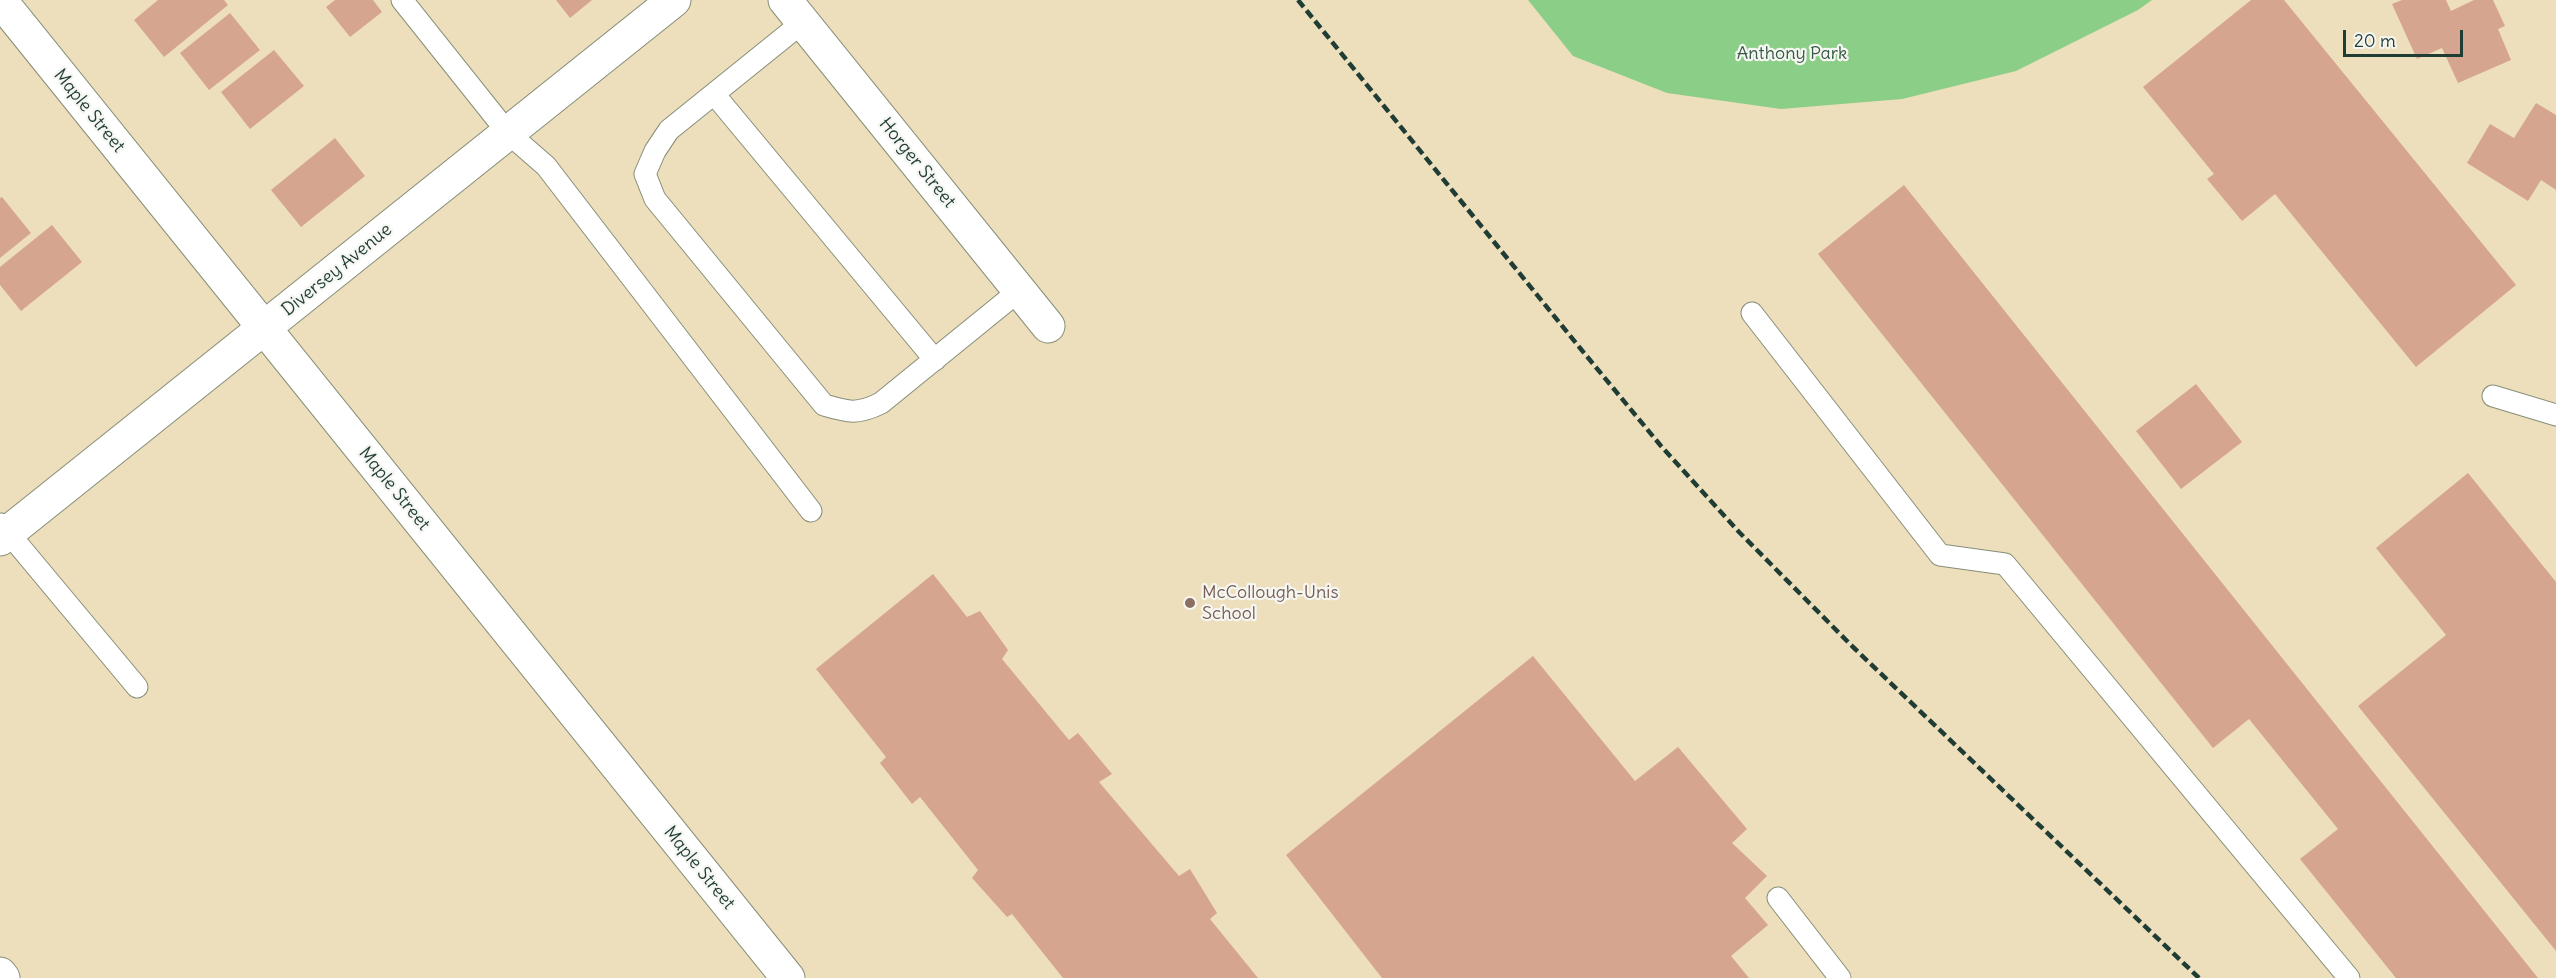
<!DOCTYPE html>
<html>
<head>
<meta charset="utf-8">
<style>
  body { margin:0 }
  #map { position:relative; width:2556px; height:978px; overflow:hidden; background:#eddebc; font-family:Delius,sans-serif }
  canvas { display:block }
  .scale { position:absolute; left:2343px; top:30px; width:120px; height:27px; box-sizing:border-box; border:3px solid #1f3d34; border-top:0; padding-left:8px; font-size:18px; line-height:21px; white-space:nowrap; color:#1f3d34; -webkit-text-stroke:4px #f6f6f2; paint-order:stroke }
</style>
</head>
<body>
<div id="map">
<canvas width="2556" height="978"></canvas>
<div class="scale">20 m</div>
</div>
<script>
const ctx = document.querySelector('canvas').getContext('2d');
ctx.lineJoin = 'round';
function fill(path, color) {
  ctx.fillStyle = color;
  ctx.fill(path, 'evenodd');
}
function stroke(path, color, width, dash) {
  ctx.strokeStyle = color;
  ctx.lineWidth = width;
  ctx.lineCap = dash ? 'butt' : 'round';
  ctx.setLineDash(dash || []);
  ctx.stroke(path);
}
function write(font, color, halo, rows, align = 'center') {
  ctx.font = font + ' Delius,sans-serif';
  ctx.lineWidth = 4.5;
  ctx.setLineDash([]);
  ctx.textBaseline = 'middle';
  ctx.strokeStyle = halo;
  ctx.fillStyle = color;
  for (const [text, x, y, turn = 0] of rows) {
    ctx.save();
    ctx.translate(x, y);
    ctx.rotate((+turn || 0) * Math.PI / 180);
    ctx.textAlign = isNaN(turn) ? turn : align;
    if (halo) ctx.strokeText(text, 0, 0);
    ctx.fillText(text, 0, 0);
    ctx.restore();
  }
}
const green = new Path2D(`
  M1528,0H2152L2138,10L2016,71L1902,99L1781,109L1667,93L1573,56Z`);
const building = new Path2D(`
  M158,0H224L228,5L164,57L134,20Z
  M335,0H373L382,12L350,37L326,7Z
  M556,0H592L570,18Z
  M2251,0H2284L2516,285L2416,367L2275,194L2242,221L2207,179L2214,174L2143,87Z
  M2402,0H2446L2451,11L2474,0H2493L2505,26L2498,29L2511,60L2458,83L2442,48L2417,59L2392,4Z
  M230,13L260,50L209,90L180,53Z
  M274,50L304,86L250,129L221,92Z
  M2536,103L2556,115V190L2541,180L2528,201L2467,163L2490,124L2514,138Z
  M335,138L365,176L301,227L271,190Z
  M1904,185L2538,978H2396L2300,859L2338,829L2249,719L2213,748L1818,254Z
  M2,197L31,233L0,258V198Z
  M52,225L82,262L21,311L0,285V267Z
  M2196,384L2242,442L2181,489L2136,431Z
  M2468,473L2556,582V951L2358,706L2446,635L2376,548Z
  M933,574L967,617L980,611L1008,650L1002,659L1069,740L1078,733L1112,774L1099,782L1179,876L1190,869L1217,913L1210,919L1258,978H1063L1012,914L1007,917L972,878L978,870L920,797L912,804L880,763L886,757L816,669Z
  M1533,656L1635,781L1678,747L1747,829L1732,843L1767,876L1745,898L1768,925L1731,956L1749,978H1382L1286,855Z`);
const lane = new Path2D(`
  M402,0L508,133L546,166L811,511
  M803,22L669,130L655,151L645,174L655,199L824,405C848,412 857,415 881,403L1020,290
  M714,94L935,360
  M1752,313L1940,555L2005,564L2349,978
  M2493,396L2556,415
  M1,524L137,687
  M1778,898L1840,978`);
const street = new Path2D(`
  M0,0L788,978
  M785,0L1048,326
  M0,539L674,0
  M0,974L3,978`);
const rail = new Path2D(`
  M1298,0L1580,348L1661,446L1739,532L1853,647L2199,978`);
const markers = [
  [1190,603,6,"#8d6e63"]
];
const parkNames = [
  ["Anthony Park",1792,54]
];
const streetNames = [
  ["Maple Street",89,111,51],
  ["Horger Street",917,163,51],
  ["Diversey Avenue",337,270,-39],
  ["Maple Street",394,489,51],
  ["Maple Street",699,868,51]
];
const educationNames = [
  ["McCollough-Unis",1202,593],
  ["School",1202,614]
];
fill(green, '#8bce87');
fill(building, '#d6a590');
stroke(lane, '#868e78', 23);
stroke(street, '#868e78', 35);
stroke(lane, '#fff', 21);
stroke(street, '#fff', 33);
stroke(rail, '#1f3d34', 4.5, [9, 4.5]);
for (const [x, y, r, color] of markers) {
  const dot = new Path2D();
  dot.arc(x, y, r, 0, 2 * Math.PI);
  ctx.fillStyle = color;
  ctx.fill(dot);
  stroke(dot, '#f6f6f2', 2);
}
write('18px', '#355a45', '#f6f6f2', parkNames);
write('18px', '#1f3d34', '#f6f6f2', streetNames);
write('18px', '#785e54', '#f6f6f2', educationNames, 'left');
</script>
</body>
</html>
